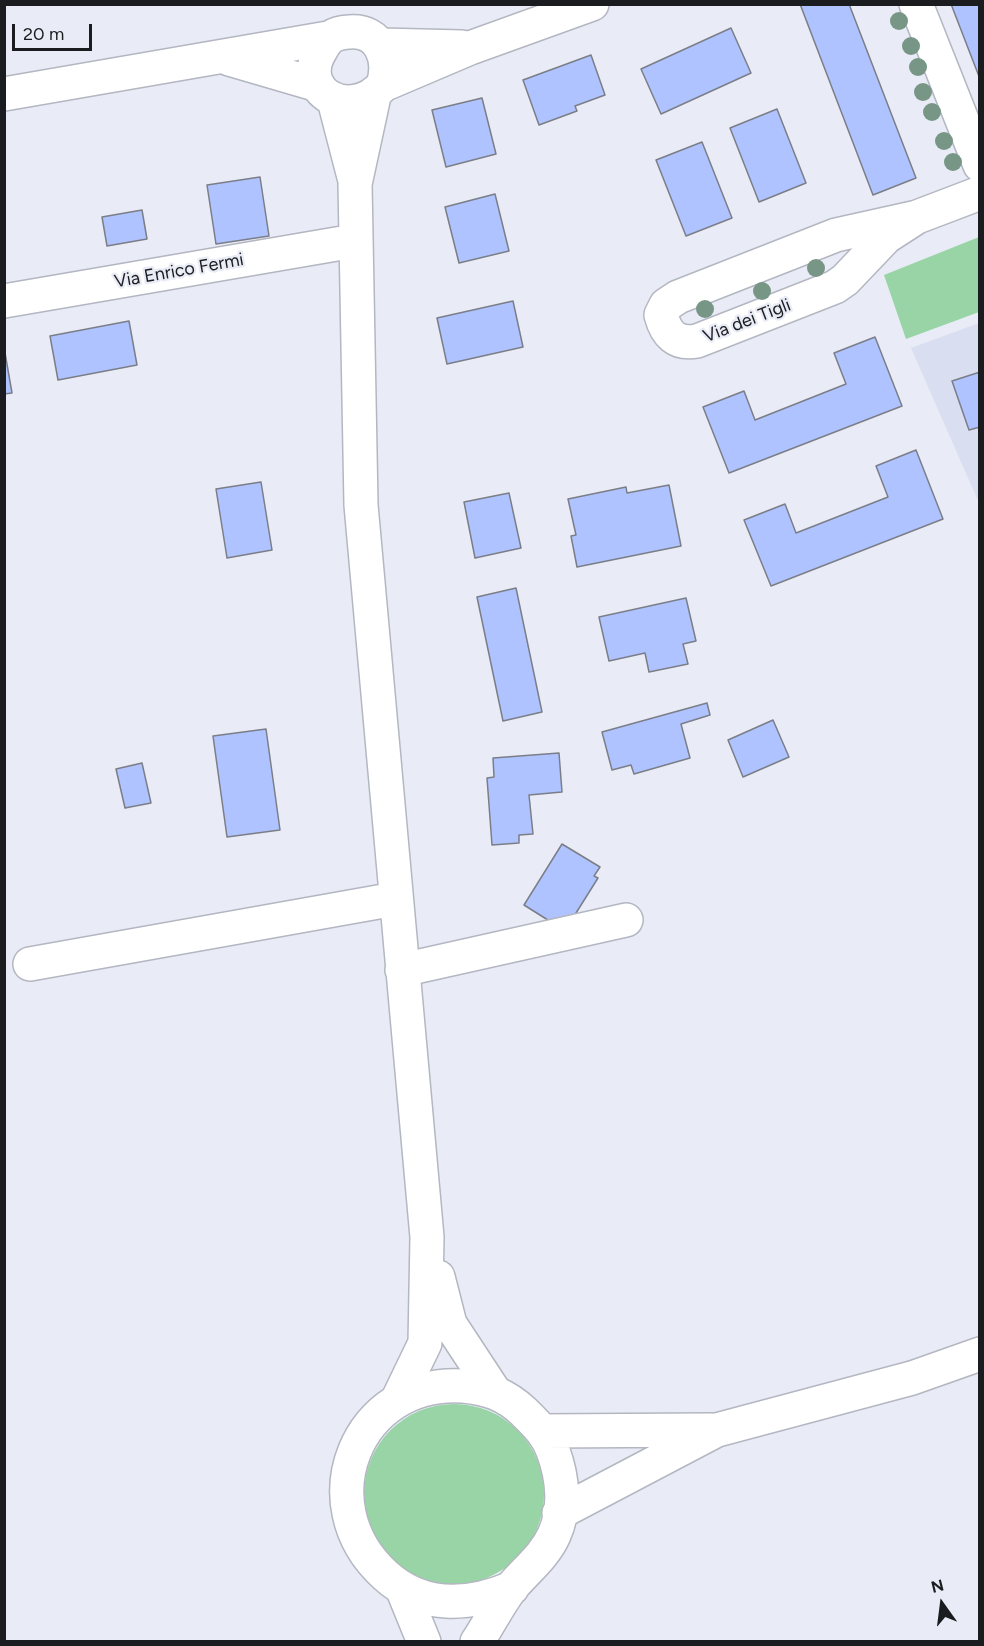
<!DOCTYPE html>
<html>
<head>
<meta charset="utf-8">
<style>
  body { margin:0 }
  #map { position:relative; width:984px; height:1646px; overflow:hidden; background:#e9ecf6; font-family:Figtree,sans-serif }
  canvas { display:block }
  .frame { position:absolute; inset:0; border:6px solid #1b1c1f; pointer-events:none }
  .north { position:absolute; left:912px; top:1574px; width:60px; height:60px; -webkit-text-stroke:4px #e9ecf6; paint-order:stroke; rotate:346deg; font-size:16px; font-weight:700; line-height:24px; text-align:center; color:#1b1c1f }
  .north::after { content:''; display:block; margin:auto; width:21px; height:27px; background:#1b1c1f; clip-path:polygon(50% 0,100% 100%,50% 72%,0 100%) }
  .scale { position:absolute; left:12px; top:24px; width:80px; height:27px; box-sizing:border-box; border:3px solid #1b1c1f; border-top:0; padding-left:8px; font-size:18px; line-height:21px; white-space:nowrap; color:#1b1c1f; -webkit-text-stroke:4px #e9ecf6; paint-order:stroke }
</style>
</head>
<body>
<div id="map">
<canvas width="984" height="1646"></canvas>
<div class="frame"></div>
<div class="north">N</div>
<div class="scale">20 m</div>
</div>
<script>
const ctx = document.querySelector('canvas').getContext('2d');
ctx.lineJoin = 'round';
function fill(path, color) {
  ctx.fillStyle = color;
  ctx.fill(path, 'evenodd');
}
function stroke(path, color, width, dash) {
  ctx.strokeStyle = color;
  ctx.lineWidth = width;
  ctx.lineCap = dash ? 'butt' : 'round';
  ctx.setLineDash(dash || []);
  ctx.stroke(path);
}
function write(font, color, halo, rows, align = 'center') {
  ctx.font = font + ' Figtree,sans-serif';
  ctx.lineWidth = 4.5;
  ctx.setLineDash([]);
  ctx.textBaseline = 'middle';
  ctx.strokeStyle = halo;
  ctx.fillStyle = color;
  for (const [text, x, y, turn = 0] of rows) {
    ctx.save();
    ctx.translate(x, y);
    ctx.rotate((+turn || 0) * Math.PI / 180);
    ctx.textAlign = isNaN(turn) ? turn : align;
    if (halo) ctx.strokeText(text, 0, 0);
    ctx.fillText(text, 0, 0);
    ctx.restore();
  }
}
const built = new Path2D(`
  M979,323V503L911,348Z`);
const green = new Path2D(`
  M979,237V312L906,339L884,275Z
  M364 1494a90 90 0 1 1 180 0a90 90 0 1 1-180 0Z`);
const building = new Path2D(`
  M800,4H849L916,178L873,195Z
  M951,4H980V79Z
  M731,28L751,73L661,114L641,69Z
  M591,55L605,95L575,106L577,111L539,125L523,80Z
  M482,98L496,154L446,167L432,110Z
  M777,109L806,183L759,202L730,128Z
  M702,142L732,218L686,236L656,160Z
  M260,177L269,236L216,244L207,185Z
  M495,194L509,251L459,263L445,207Z
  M142,210L147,239L107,246L102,217Z
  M513,301L523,347L447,364L437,318Z
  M129,321L137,365L58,380L50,336Z
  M875,337L902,406L729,473L703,407L744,391L755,420L846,384L834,353Z
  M4,347L12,393L4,394Z
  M980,372V427L969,430L952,381Z
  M916,450L943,519L771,586L744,520L785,504L796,533L888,497L876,466Z
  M261,482L272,550L227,558L216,489Z
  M669,485L681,546L577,567L571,536L576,535L568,499L626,487L627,493Z
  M509,493L521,548L475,558L464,502Z
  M516,588L542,712L503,721L477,597Z
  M686,598L696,641L683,644L688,664L649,672L645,653L609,661L599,617Z
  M707,703L710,715L681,724L690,758L634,774L631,765L612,770L602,732Z
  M773,720L789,757L743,777L728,740Z
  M266,729L280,830L227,837L213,736Z
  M559,753L562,792L529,795L533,834L519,835V843L492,845L487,778L494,777L493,758Z
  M142,763L151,803L125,808L116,769Z
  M562,844L600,867L594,876L598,878L571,921L559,927L524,905Z`);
const minor = new Path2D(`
  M916,4L980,165
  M380,45L462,47
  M229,59L318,85
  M383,85C391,60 381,29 349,32C334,33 328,37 321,50C295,91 350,123 383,85L470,48L592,4
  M4,94L328,38
  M374,96L355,184L361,505L427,1237L425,1343L398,1399
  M334,100L354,177
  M917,217L886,237L845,280L835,287L697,341C676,345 666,334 661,315L666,305L678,297L836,235L917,217L980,193
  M4,301L354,241
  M30,964L395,899
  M402,970L626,920
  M438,1277L450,1324L494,1391`);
const major = new Path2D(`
  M543,1431L712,1430
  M559,1513L717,1430L912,1378L980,1354
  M402,1588L424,1642
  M477,1642C489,1624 499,1604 511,1588C526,1570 544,1557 554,1535C566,1509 563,1478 553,1451C547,1434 536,1424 524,1412C506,1395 488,1388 463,1386C356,1379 307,1504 385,1575C422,1609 469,1606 512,1588`);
const trees = [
  [899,21],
  [911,46],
  [918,67],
  [923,92],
  [932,112],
  [944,141],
  [953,162],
  [816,268],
  [762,291],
  [705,309]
];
const streetNames = [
  ["Via Enrico Fermi",179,271,-10],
  ["Via dei Tigli",747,321,-21]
];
fill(built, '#d9dff0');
fill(green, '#98d4a5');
fill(building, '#aec3ff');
stroke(building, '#7b7e87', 1.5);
stroke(minor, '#b3b7c1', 36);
stroke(major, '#b3b7c1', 36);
stroke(minor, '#fff', 33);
stroke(major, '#fff', 33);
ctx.fillStyle = '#779686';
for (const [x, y] of trees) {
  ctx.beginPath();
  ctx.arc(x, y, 9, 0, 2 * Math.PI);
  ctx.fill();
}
write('18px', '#1b1c1f', '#e9ecf6', streetNames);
</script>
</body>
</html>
